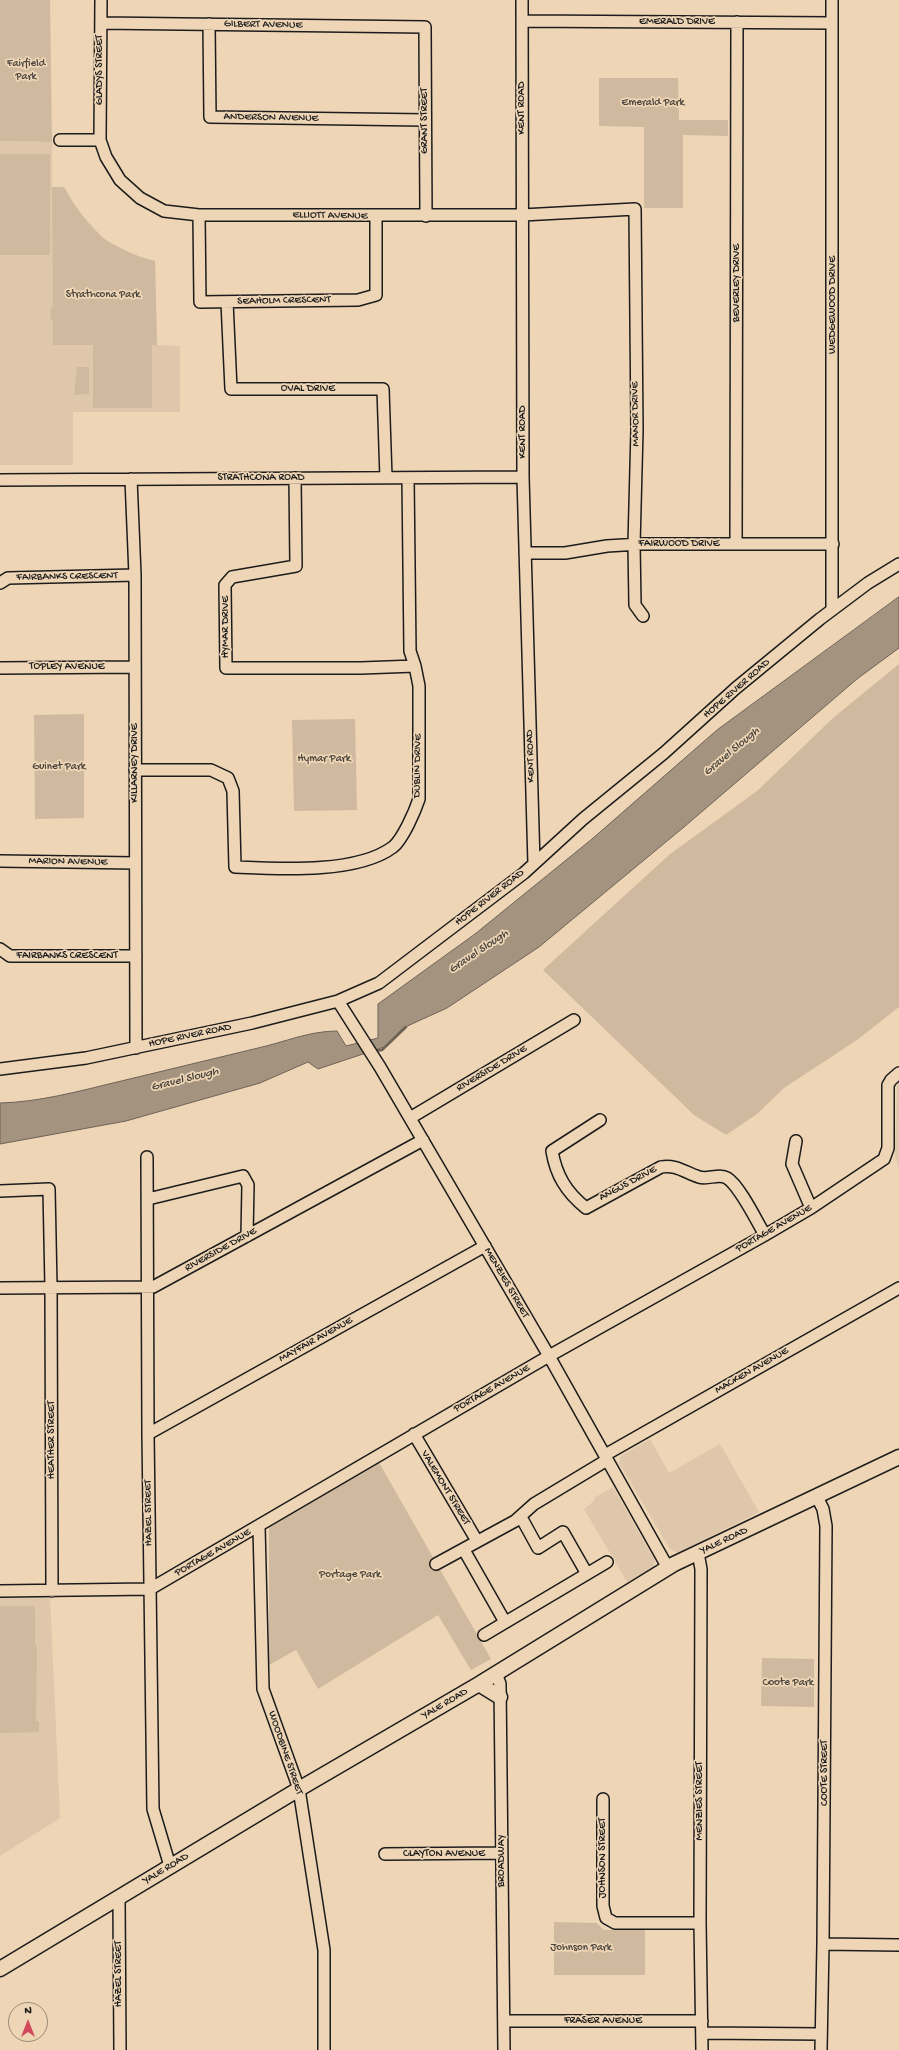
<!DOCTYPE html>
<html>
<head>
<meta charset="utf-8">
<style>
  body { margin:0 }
  #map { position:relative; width:899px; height:2050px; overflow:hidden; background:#eed5b5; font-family:"Gochi Hand",sans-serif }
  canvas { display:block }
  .north { position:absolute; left:8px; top:2002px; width:40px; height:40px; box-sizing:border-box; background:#eed5b5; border:1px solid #9a8b78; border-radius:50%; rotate:0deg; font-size:11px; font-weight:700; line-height:16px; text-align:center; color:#1c1c1c }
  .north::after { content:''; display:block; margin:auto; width:14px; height:18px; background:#d1495b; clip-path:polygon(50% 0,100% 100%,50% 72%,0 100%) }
</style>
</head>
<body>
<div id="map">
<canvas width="899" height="2050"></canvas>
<div class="north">N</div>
</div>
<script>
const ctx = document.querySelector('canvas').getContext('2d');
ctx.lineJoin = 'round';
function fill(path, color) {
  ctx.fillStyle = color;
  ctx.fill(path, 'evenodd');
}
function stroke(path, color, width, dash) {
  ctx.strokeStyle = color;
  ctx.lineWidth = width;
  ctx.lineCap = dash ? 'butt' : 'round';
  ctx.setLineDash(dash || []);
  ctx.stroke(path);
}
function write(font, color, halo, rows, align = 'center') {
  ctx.font = font + ' "Gochi Hand",sans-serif';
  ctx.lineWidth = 3.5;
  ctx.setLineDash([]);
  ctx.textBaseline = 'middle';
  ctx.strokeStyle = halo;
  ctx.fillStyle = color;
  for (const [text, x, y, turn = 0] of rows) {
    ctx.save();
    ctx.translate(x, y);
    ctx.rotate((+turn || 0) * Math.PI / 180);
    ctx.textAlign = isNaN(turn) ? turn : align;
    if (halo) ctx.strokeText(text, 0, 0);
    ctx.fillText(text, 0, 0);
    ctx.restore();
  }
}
const built = new Path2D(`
  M0,141L52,142V187H64L76,208L105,240L141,258L155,261L157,345L180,346V412H73V465H0Z
  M899,1084V1167L895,1157L897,1086Z
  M650,1439L669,1473L720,1444L759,1512L678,1553L670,1549L619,1463L621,1456Z
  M613,1487L655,1561L653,1568L627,1582L584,1509L595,1500L594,1498Z
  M50,1596L60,1818L0,1856V1597Z`);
const green = new Path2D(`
  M0,0H50L52,142L0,141Z
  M599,78H678L679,120H728V136L683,135V208H644V127L599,126Z
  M0,154H50V255H0Z
  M52,187H64C72,202 92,231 106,240C120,249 138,257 155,261L157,345H152V408H93V345H53V321L51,320L50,311L53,305Z
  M77,367H89V394L74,395Z
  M899,664V1007L857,1040L784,1088L757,1114L726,1135L694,1115L543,970L670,854L757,791L833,718Z
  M84,714V818L35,819L34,715Z
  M355,719L357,810L294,811L292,720Z
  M377,1459L491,1659L471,1670L438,1615L318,1689L296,1650L269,1665V1527Z
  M0,1606H33L35,1609V1644L37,1646L36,1721H39V1732L0,1733Z
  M762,1658L814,1659V1707L761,1706Z
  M554,1922L597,1923L604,1930H645V1975H554Z`);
const water = new Path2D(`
  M899,597V648L857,679L684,827L539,947L447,1008L403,1028L384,1047L318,1069L308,1062L260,1083L126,1121L0,1144V1103C38,1102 76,1092 113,1083C161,1071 210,1060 258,1048C285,1042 309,1031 337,1031L346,1046L378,1038V1004L475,934L592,839L717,730Z`);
const stream = new Path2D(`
  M374,1051L382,1050L406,1027`);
const minor = new Path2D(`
  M522,0L523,477L534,864
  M832,0V610
  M522,21L832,23
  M101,23L425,27L426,216
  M209,24L210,117L425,120
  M60,140H100L106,157L120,180L140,198L164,211L199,215H522L635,209L637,430L634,544L635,605L643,616
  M100,140L101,0
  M199,215L200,302L358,300L376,295V217
  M227,302L231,389H383L386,478
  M295,478L296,566L232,577L225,585L226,668H361L415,666
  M131,479L135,575L136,1048
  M0,480L523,477
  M736,544L737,22
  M525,553H565L607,546L640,544H833
  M0,583L8,578L135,575
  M0,668L135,667
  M135,770H211L228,778L233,791L235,867C279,869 357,874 393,847C403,839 415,811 419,799V686L415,666L410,651L408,478
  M0,861L135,863
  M0,949L10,956H136
  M338,1001L380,1067L549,1356L668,1568
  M0,1069L86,1058L252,1023L338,1001L379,983L524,873L583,819L664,753L736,688L820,619L868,583L899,564
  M410,1118L574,1020
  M600,1120L552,1151C556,1175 566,1192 586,1208L661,1167C676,1164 686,1173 699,1177C708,1180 719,1173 727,1178C740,1186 757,1222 765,1235
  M796,1141L792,1164L811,1208
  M147,1157L148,1434L153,1809L170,1866
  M0,1191L49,1189L51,1287
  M148,1199L243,1176L248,1185L247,1236
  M0,1288L153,1287L423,1140
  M51,1288L52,1591
  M148,1434L485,1246
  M414,1434L477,1541
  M605,1455L899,1288
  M817,1497L823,1509L826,1526L823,1944L821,2050
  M521,1517L538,1548L563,1532L587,1574
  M259,1527L263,1689L299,1789L324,1950V2050
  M464,1550L505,1622
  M698,1553L701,1569L700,1923L702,2050
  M436,1564L515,1521L534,1504L607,1460
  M0,1591L150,1589L549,1356L765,1235L811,1208L884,1159L888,1148V1085L891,1080L899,1073
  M484,1635L607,1562
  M496,1673L500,1684L504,2050
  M603,1799V1906L606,1918L615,1923H700
  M385,1854L502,1853
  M119,1898L120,2050
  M823,1944L899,1945
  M504,2021H702
  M702,2033L821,2034`);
const major = new Path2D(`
  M479,1684L500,1697
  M0,1969L299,1789L479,1684L674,1564L899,1457`);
const streetNames = [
  ["EMERALD DRIVE",677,22],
  ["GILBERT AVENUE",263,25,1],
  ["GLADYS STREET",100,70,-90],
  ["KENT ROAD",522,108,-90],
  ["ANDERSON AVENUE",271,118,1],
  ["GRANT STREET",425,121,-90],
  ["ELLIOTT AVENUE",330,216,1],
  ["BEVERLEY DRIVE",737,283,-90],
  ["SEAHOLM CRESCENT",284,301,-1],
  ["WEDGEWOOD DRIVE",833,305,-90],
  ["OVAL DRIVE",308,389],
  ["MANOR DRIVE",636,414,-91],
  ["KENT ROAD",523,432,-90],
  ["STRATHCONA ROAD",261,478],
  ["FAIRWOOD DRIVE",679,544],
  ["FAIRBANKS CRESCENT",67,577,-1],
  ["HYMAR DRIVE",226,627,-90],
  ["TOPLEY AVENUE",67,667],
  ["HOPE RIVER ROAD",737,689,-41],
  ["KENT ROAD",531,756,-92],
  ["KILLARNEY DRIVE",135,763,-90],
  ["DUBLIN DRIVE",418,766,-89],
  ["MARION AVENUE",68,862,1],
  ["HOPE RIVER ROAD",490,898,-38],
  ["FAIRBANKS CRESCENT",67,956],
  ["HOPE RIVER ROAD",190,1036,-12],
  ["RIVERSIDE DRIVE",492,1069,-31],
  ["ANGUS DRIVE",628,1184,-28],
  ["PORTAGE AVENUE",774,1229,-30],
  ["RIVERSIDE DRIVE",221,1250,-29],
  ["MENZIES STREET",506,1283,60],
  ["MAYFAIR AVENUE",316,1340,-29],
  ["MACKEN AVENUE",752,1371,-30],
  ["PORTAGE AVENUE",492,1389,-30],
  ["HEATHER STREET",52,1440,-90],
  ["VALEMONT STREET",445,1488,59],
  ["HAZEL STREET",149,1513,-91],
  ["YALE ROAD",724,1541,-25],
  ["PORTAGE AVENUE",213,1553,-30],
  ["YALE ROAD",445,1704,-30],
  ["WOODBINE STREET",285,1753,71],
  ["COOTE STREET",825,1773,-90],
  ["MENZIES STREET",700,1801,-90],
  ["CLAYTON AVENUE",444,1854],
  ["JOHNSON STREET",603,1858,-90],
  ["BROADWAY",502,1861,-90],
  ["YALE ROAD",166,1869,-31],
  ["HAZEL STREET",119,1974,-90],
  ["FRASER AVENUE",603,2021]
];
const parkNames = [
  ["Fairfield",26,64],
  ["Park",26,77],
  ["Emerald Park",653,103],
  ["Strathcona Park",103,295],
  ["Hymar Park",324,759],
  ["Guinet Park",59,767],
  ["Portage Park",350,1575],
  ["Coote Park",788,1683],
  ["Johnson Park",581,1948]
];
const waterNames = [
  ["Gravel Slough",732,752,-40],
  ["Gravel Slough",479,952,-34],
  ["Gravel Slough",185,1080,-14]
];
fill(built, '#dec7aa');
fill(green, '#d0ba9f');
fill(water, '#a3937f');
stroke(water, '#6d6357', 1);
stroke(stream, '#6d6357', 2.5);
stroke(minor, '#1c1c1c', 14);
stroke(major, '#1c1c1c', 17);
stroke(minor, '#eed5b5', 11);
stroke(major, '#eed5b5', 14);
write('11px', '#1c1c1c', '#eed5b5', streetNames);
write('11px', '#49443d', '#eed5b5', parkNames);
write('italic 12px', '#4b463f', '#eed5b5', waterNames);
</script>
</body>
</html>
